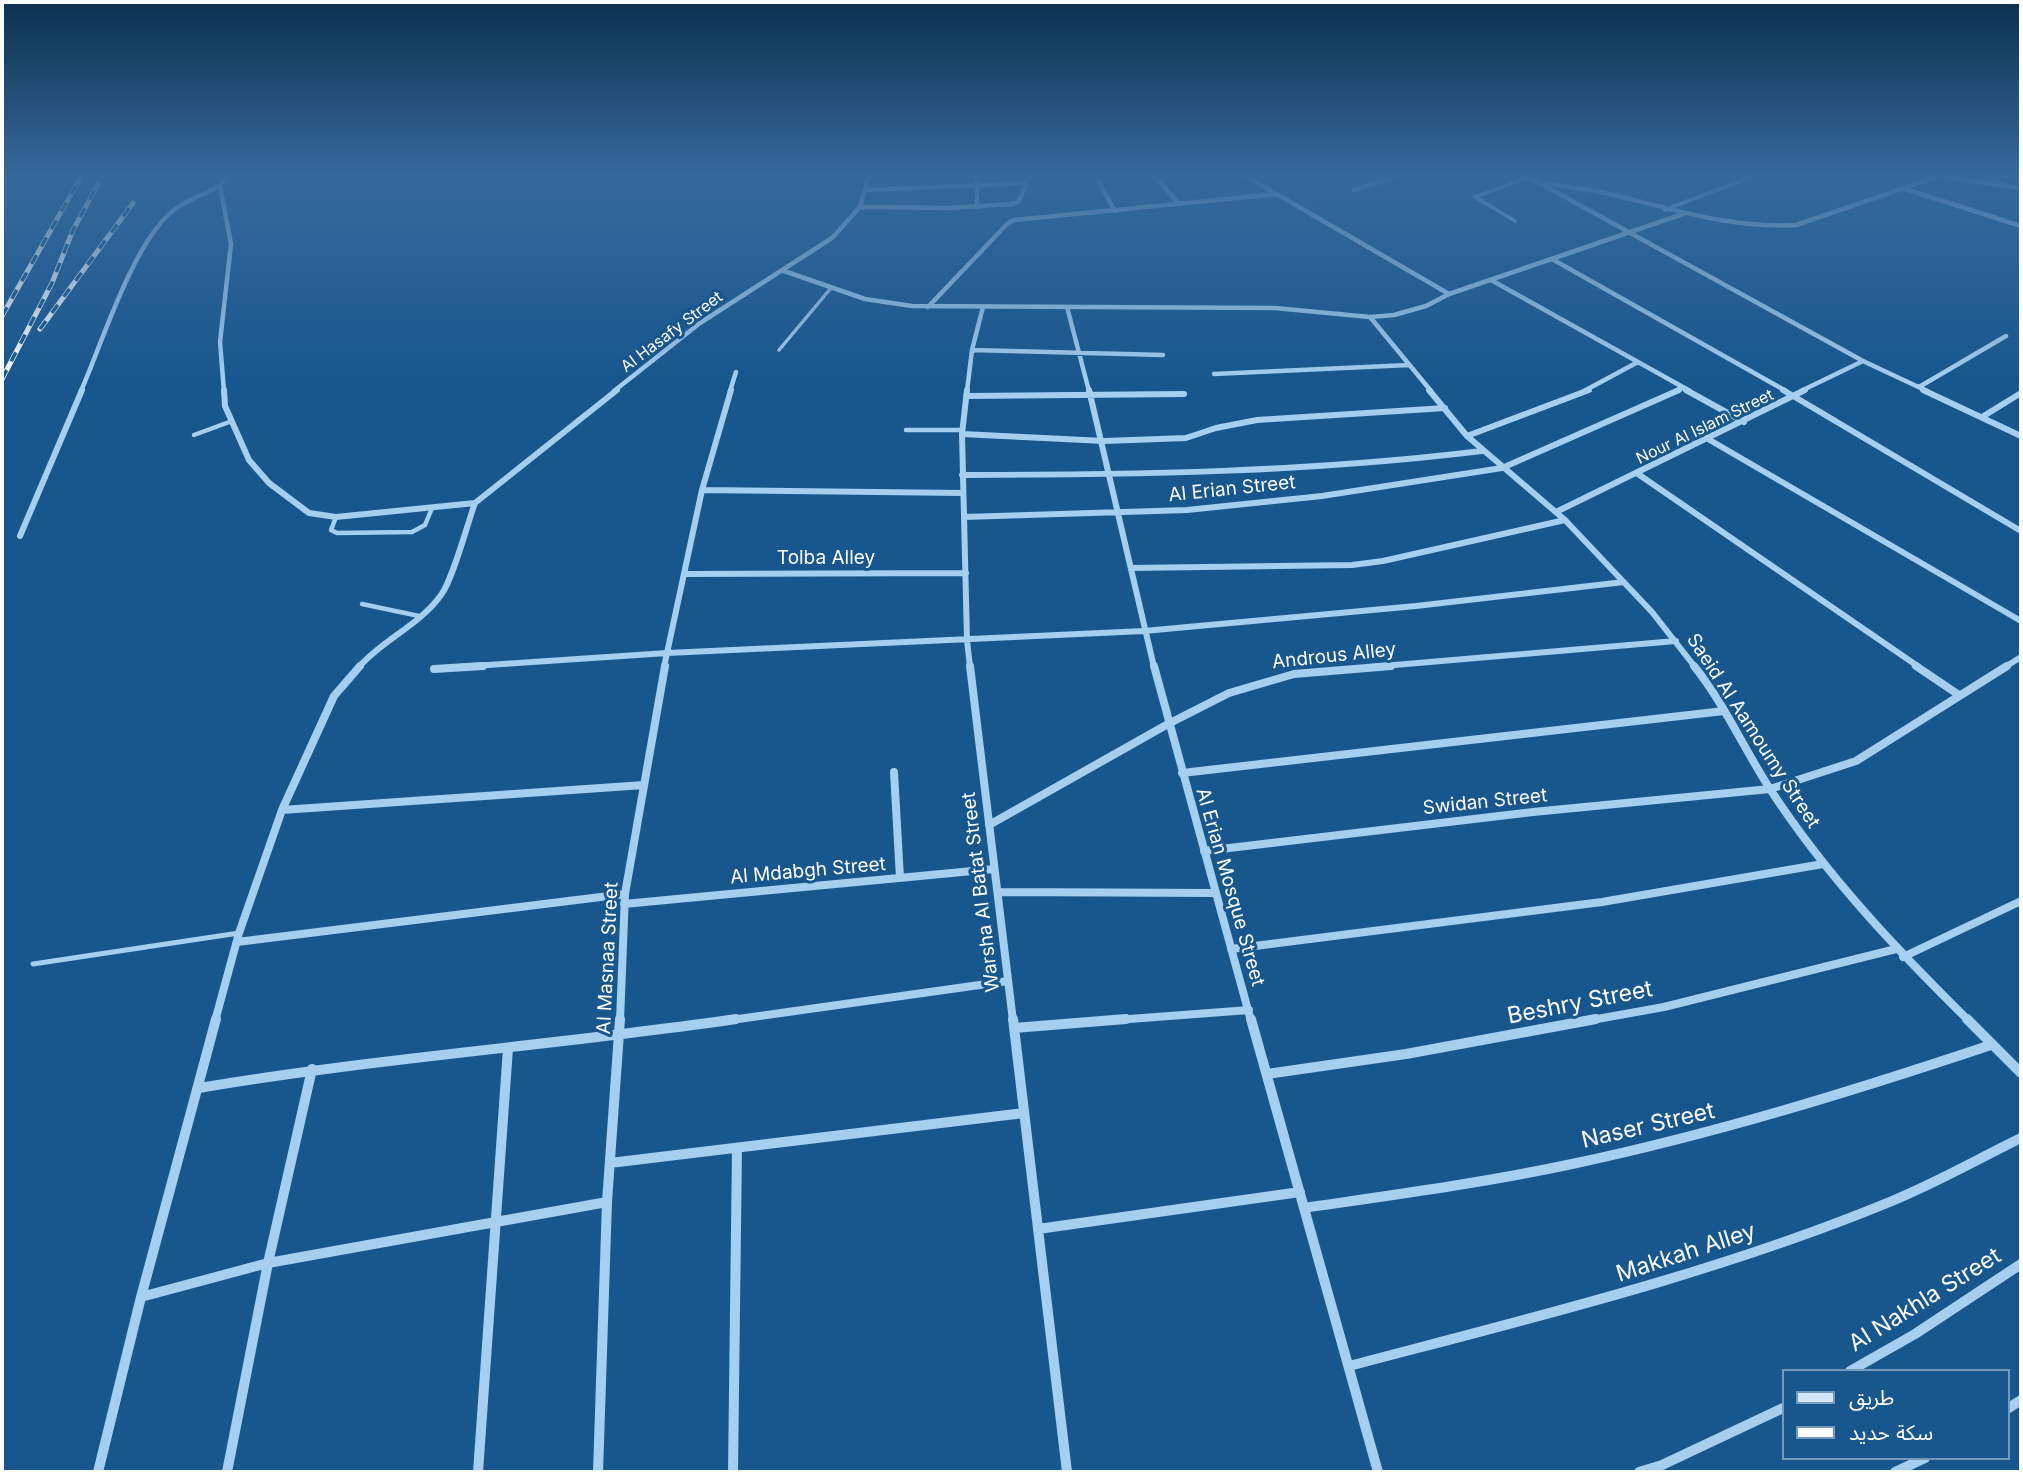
<!DOCTYPE html>
<html>
<head>
<meta charset="utf-8">
<style>
  body { margin:0 }
  #map { position:relative; width:2023px; height:1474px; overflow:hidden; background:#18578e; font-family:Inter,"Noto Sans Arabic",sans-serif }
  canvas { display:block }
  .frame { position:absolute; inset:0; border:4px solid #fff; pointer-events:none }
  .legend { position:absolute; left:1782px; top:1369px; width:228px; height:91px; box-sizing:border-box; background:#18578e; border:2px solid #749abb; margin:0; padding:9px 12px; list-style:none; font-size:21px; color:#fff }
  .legend li { display:flex; align-items:center; gap:14px; height:35px }
  .legend b { width:35px; border:2px solid #749abb }
</style>
</head>
<body>
<div id="map">
<canvas width="2023" height="1474"></canvas>
<div class="frame"></div>
<ul class="legend">
<li><b style="height:9px;background:#d2e8fa"></b>طريق</li>
<li><b style="height:9px;background:#fff"></b>سكة حديد</li>
</ul>
</div>
<script>
const ctx = document.querySelector('canvas').getContext('2d');
ctx.lineJoin = 'round';
function stroke(path, color, width, dash) {
  ctx.strokeStyle = color;
  ctx.lineWidth = width;
  ctx.lineCap = dash ? 'butt' : 'round';
  ctx.setLineDash(dash || []);
  ctx.stroke(path);
}
function fill(path, color) {
  ctx.fillStyle = color;
  ctx.fill(path, 'evenodd');
}
function write(font, color, halo, rows, align = 'center') {
  ctx.font = font + ' Inter,sans-serif';
  ctx.lineWidth = 6;
  ctx.setLineDash([]);
  ctx.textBaseline = 'middle';
  ctx.strokeStyle = halo;
  ctx.fillStyle = color;
  for (const [text, x, y, turn = 0] of rows) {
    ctx.save();
    ctx.translate(x, y);
    ctx.rotate((+turn || 0) * Math.PI / 180);
    ctx.textAlign = isNaN(turn) ? turn : align;
    if (halo) ctx.strokeText(text, 0, 0);
    ctx.fillText(text, 0, 0);
    ctx.restore();
  }
}
const serviceFar2 = new Path2D(`
  M1995,175L2021,178
  M1664,210L1756,175
  M1515,221L1475,197L1529,177
  M779,350L831,288`);
const serviceFar1 = new Path2D(`
  M906,430H963
  M194,435L232,421
  M336,517L331,530L337,533L412,532L425,525L432,508
  M362,604L419,616`);
const service = new Path2D(`
  M33,964L239,933`);
const minorFar3 = new Path2D(`
  M977,175V207
  M1095,175L1115,211
  M1154,175L1179,204
  M1244,175L1449,294
  M1525,175L1863,361L1927,391
  M1546,183C1567,187 1589,189 1610,194C1673,209 1731,229 1796,225L1939,176L2021,188
  M1902,188L2021,226
  M867,190L1026,183
  M1354,190L1401,175
  M860,207L950,208L1011,204L1018,202L1026,186L1024,175
  M1552,259L1786,391
  M784,271L865,299L912,306L1275,308L1370,317L1394,315L1426,306L1449,294L1683,214
  M1491,280L1690,391
  M928,307L1008,223L1014,220L1277,194
  M1067,307L1089,391
  M1370,317L1431,391
  M972,350L1163,355
  M1214,374L1409,365
  M1919,387L2006,336
  M81,391C102,343 129,256 165,218C179,203 202,195 220,186
  M224,391L220,342L231,244L220,186L228,175
  M614,391L700,323L832,238L860,207L869,175
  M730,391L736,372
  M967,391L972,350L983,307
  M1584,391L1638,362
  M1675,391L1683,388
  M1801,391L1863,361`);
const minorFar2 = new Path2D(`
  M224,390L225,406L249,460L269,483L309,513L336,517L475,503L617,390
  M967,390L962,434L967,640L970,667
  M1089,390L1154,667
  M1429,390L1467,436L1565,520L1652,612L1695,667
  M1686,390L1744,422
  M1783,390L2021,531
  M1923,390L2021,436
  M966,396L1184,394
  M1982,417L2021,393
  M962,434L1104,441L1186,438L1216,428L1257,420L1445,408
  M1467,436L1589,390
  M1708,439L2021,621
  M1638,474L1919,667
  M962,475C1136,475 1309,472 1482,451
  M702,490L963,493
  M1556,512L1805,390
  M964,517L1187,510L1322,496L1502,468L1679,390
  M20,536L82,390
  M1131,568L1352,565L1383,561L1565,520
  M686,574L966,573
  M359,667C382,640 420,625 441,595C453,579 467,525 475,503
  M458,667L667,653L1144,631L1416,606L1624,582
  M664,667L702,490L731,390
  M1371,667L1676,641
  M2005,667L2021,657`);
const minorFar1 = new Path2D(`
  M970,666L1013,1021
  M1154,666L1251,1021
  M1694,666C1724,703 1744,749 1770,789C1826,875 1896,949 1969,1021
  M1916,666L1959,695
  M434,669L483,666
  M894,772L900,878
  M1182,773L1724,711
  M282,810L644,785
  M989,825L1168,724L1229,693L1294,674L1391,666
  M1204,851L1533,812L1770,789L1856,761L2007,666
  M998,892L1215,893
  M624,904L994,869
  M237,942L625,894
  M1231,949L1602,902L1823,864
  M1903,957L2021,901
  M215,1021L239,933L282,810L334,696L360,666
  M620,1021L625,894L665,666
  M724,1021L1008,981
  M1103,1021L1249,1010
  M1586,1021L1664,1007L1896,949`);
const minor = new Path2D(`
  M1013,1019L1067,1472
  M1251,1019L1378,1472
  M1967,1019L2021,1073
  M1014,1028L1126,1019
  M1267,1074L1406,1054L1596,1019
  M199,1088C377,1058 557,1045 736,1019
  M610,1163L1024,1113
  M1304,1208C1393,1195 1483,1183 1572,1164C1714,1134 1853,1091 1991,1045
  M1038,1229L1300,1192
  M141,1297L268,1263L607,1202
  M1349,1366C1531,1318 1718,1273 1892,1201C1936,1183 1978,1159 2021,1138
  M1850,1371L1915,1334L2021,1264
  M2007,1409L2021,1400
  M98,1472L141,1297L216,1019
  M227,1472L268,1263L312,1069
  M478,1472L508,1048
  M598,1472L607,1202L620,1019
  M733,1472L737,1148
  M1639,1472L1662,1465L1783,1408
  M1895,1472L1925,1458`);
const secondary = new Path2D(`
  M1943,175H1952V176L1948,178Z
  M1986,175H1995L2004,185L1997,187Z`);
const rail = new Path2D(`
  M2,316L82,175
  M40,329L133,203
  M2,379L52,283L73,230L103,175`);
const farStreetnames = [
  ["Al Hasafy Street",672,332,-37],
  ["Nour Al Islam Street",1705,427,-26]
];
const streetNames = [
  ["Al Erian Street",1232,489,-6],
  ["Tolba Alley",826,558],
  ["Androus Alley",1334,656,-6],
  ["Saeid Al Aamoumy Street",1753,731,57],
  ["Swidan Street",1485,802,-6],
  ["Al Mdabgh Street",808,871,-5],
  ["Al Erian Mosque Street",1230,887,74],
  ["Warsha Al Batat Street",981,892,-97],
  ["Al Masnaa Street",608,958,-87]
];
const nearStreetnames = [
  ["Beshry Street",1580,1003,-11],
  ["Naser Street",1648,1126,-13],
  ["Makkah Alley",1686,1253,-18],
  ["Al Nakhla Street",1925,1300,-32]
];
stroke(serviceFar2, '#a5ceef', 3.5);
stroke(serviceFar1, '#a5ceef', 4.5);
stroke(service, '#a5ceef', 5);
stroke(minorFar3, '#a5ceef', 4.5);
stroke(minorFar2, '#a5ceef', 6);
stroke(minorFar1, '#a5ceef', 8);
stroke(minor, '#a5ceef', 10);
fill(secondary, '#d2e8fa');
stroke(rail, '#fff', 5);
stroke(rail, '#18578e', 3.5, [10]);
const sky = ctx.createLinearGradient(0, 0, 0, 382);
sky.addColorStop(0, '#0d304e');
sky.addColorStop(0.46, '#37699b');
sky.addColorStop(1, '#37699b00');
ctx.fillStyle = sky;
ctx.fillRect(0, 0, 2023, 382);
write('16px', '#fff', '#18578e', farStreetnames);
write('19px', '#fff', '#18578e', streetNames);
write('23px', '#fff', '#18578e', nearStreetnames);
</script>
</body>
</html>
